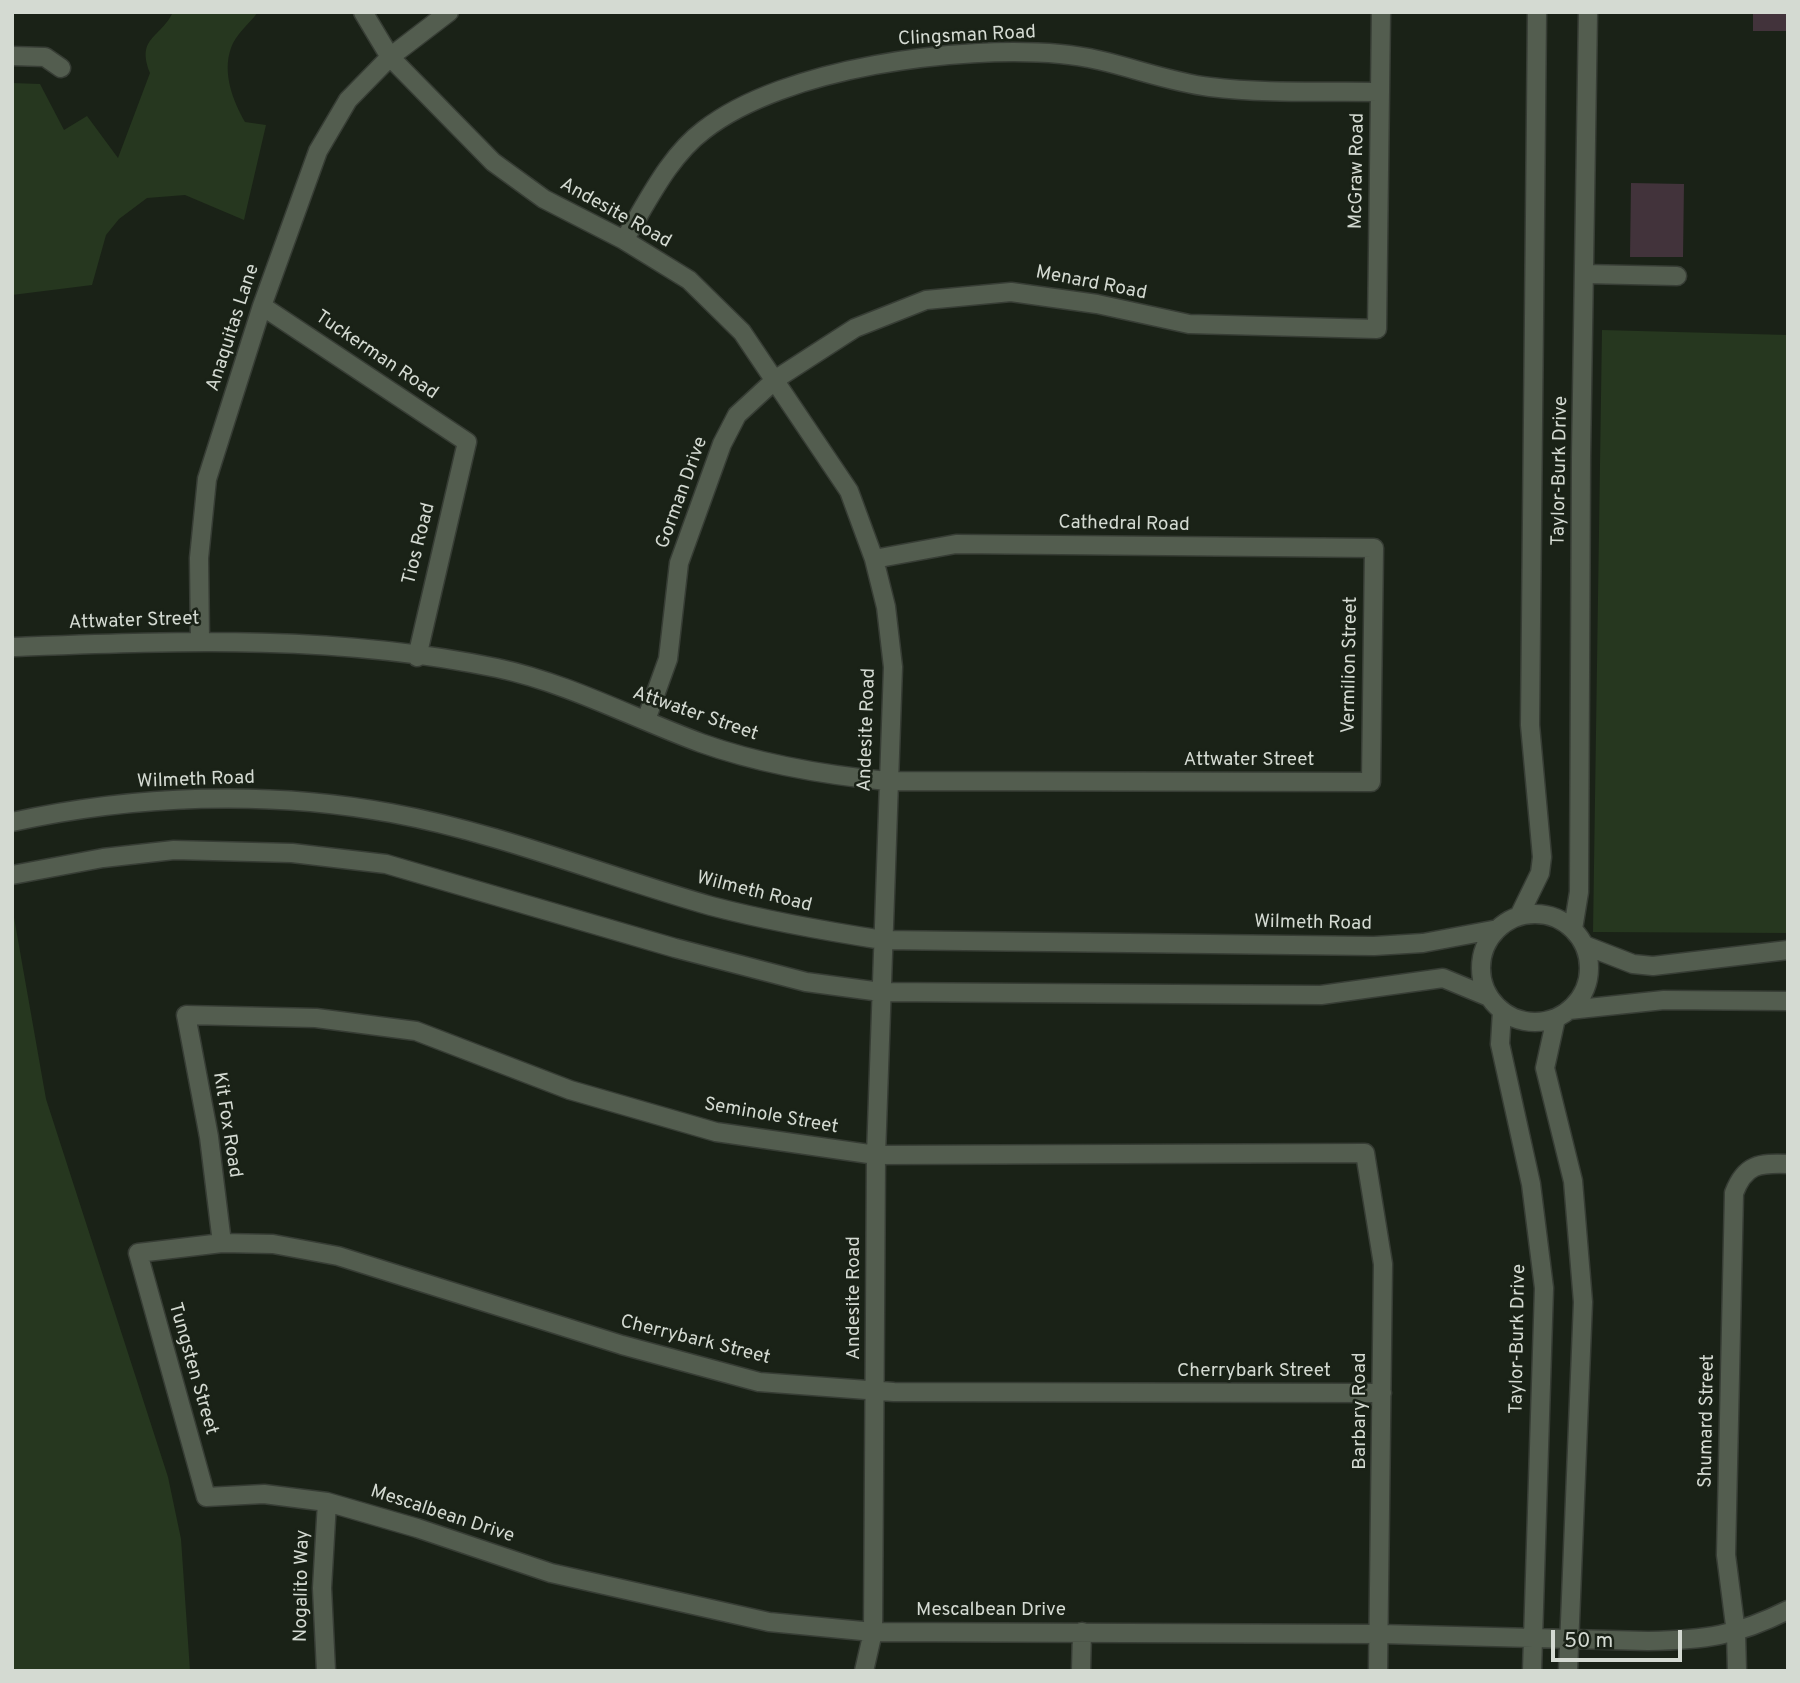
<!DOCTYPE html>
<html>
<head>
<meta charset="utf-8">
<style>
  body { margin:0 }
  #map { position:relative; width:1800px; height:1683px; overflow:hidden; background:#1a2217; font-family:Overpass,sans-serif }
  canvas { display:block }
  .frame { position:absolute; inset:0; border:14px solid #d4dad2; pointer-events:none }
  .scale { position:absolute; left:1551px; top:1630px; width:131px; height:32px; box-sizing:border-box; border:4px solid #d4dad2; border-top:0; padding-left:9px; font-size:21px; line-height:24px; white-space:nowrap; color:#d4dad2; -webkit-text-stroke:5px #1a2217; paint-order:stroke }
</style>
</head>
<body>
<div id="map">
<canvas width="1800" height="1683"></canvas>
<div class="frame"></div>
<div class="scale">50 m</div>
</div>
<script>
const ctx = document.querySelector('canvas').getContext('2d');
ctx.lineJoin = 'round';
function fill(path, color) {
  ctx.fillStyle = color;
  ctx.fill(path, 'evenodd');
}
function stroke(path, color, width, dash) {
  ctx.strokeStyle = color;
  ctx.lineWidth = width;
  ctx.lineCap = dash ? 'butt' : 'round';
  ctx.setLineDash(dash || []);
  ctx.stroke(path);
}
function write(font, color, halo, rows, align = 'center') {
  ctx.font = font + ' Overpass,sans-serif';
  ctx.lineWidth = 5;
  ctx.setLineDash([]);
  ctx.textBaseline = 'middle';
  ctx.strokeStyle = halo;
  ctx.fillStyle = color;
  for (const [text, x, y, turn = 0] of rows) {
    ctx.save();
    ctx.translate(x, y);
    ctx.rotate((+turn || 0) * Math.PI / 180);
    ctx.textAlign = isNaN(turn) ? turn : align;
    if (halo) ctx.strokeText(text, 0, 0);
    ctx.fillText(text, 0, 0);
    ctx.restore();
  }
}
const green = new Path2D(`
  M173,12H258C250,23 235,35 231,48C222,73 233,101 245,122L266,125L244,220L185,195L147,198L119,219L106,235L92,285L12,295V83L40,84L64,130L87,116L118,158L150,73C136,37 160,39 173,12Z
  M1602,330L1788,335V933L1593,932Z
  M12,906L46,1099L168,1477L181,1539L190,1671H12Z`);
const building = new Path2D(`
  M1753,12H1786V31H1753Z
  M1631,183L1684,184L1683,257H1630Z`);
const minor = new Path2D(`
  M363,12L390,57L493,162L544,199L624,240L689,280L742,332L849,491L874,559L886,607L893,667L876,1155L873,1632L864,1671
  M12,56L45,57L61,68
  M624,240C647,203 668,157 704,130C785,67 960,45 1060,54C1111,58 1160,81 1210,87C1266,94 1324,91 1380,92
  M1584,274L1677,276
  M262,306L467,442L417,657
  M200,641L199,558L207,479L262,306L318,151L348,100L390,57L449,12
  M12,647C176,641 335,634 497,668C568,683 633,718 701,743C760,764 825,775 887,781L1371,782L1374,548L956,544L874,559
  M646,720L668,659L679,563L722,444L737,415L776,379L855,328L926,300L1011,292L1097,304L1189,324L1377,329L1381,12
  M12,822C135,795 267,790 391,813C500,833 605,876 711,906C768,921 825,931 883,940L1374,946L1423,943L1498,929
  M12,875L103,858L174,850L292,853L386,864L675,948L806,982L881,992L1321,995L1443,978L1489,997
  M1481 968a54 54 0 1 1 108 0a54 54 0 1 1-108 0Z
  M1519,916L1540,873L1542,857L1530,725L1537,12
  M1573,929L1579,892L1581,457L1588,12
  M1584,945L1633,964L1653,966L1788,950
  M1569,1010L1664,1000L1788,1001
  M1502,1011L1500,1044L1531,1184L1544,1288L1532,1671
  M1556,1018L1545,1068L1573,1181L1583,1302L1568,1671
  M222,1243L209,1137L186,1015L316,1018L416,1031L570,1090L716,1132L876,1155L1365,1153L1383,1264L1378,1671
  M1382,1393L894,1392L759,1382L622,1345L338,1256L273,1244L222,1243L138,1253L206,1497L264,1494L327,1502L417,1528L551,1573L769,1622L873,1632L1380,1634L1648,1641C1705,1640 1736,1636 1788,1610
  M326,1671L322,1588L327,1502
  M1081,1671L1082,1632
  M1737,1671L1736,1633L1726,1555L1734,1193C1745,1164 1759,1163 1788,1164`);
const streetNames = [
  ["Clingsman Road",967,37,-3],
  ["McGraw Road",1358,171,-89],
  ["Andesite Road",615,214,29],
  ["Menard Road",1091,284,11],
  ["Anaquitas Lane",234,328,-72],
  ["Tuckerman Road",376,356,34],
  ["Taylor-Burk Drive",1561,471,-89],
  ["Gorman Drive",683,493,-70],
  ["Cathedral Road",1124,525,1],
  ["Tios Road",420,544,-76],
  ["Attwater Street",134,622,-2],
  ["Vermilion Street",1351,665,-89],
  ["Attwater Street",695,715,19],
  ["Andesite Road",868,730,-88],
  ["Attwater Street",1249,761],
  ["Wilmeth Road",196,781,-2],
  ["Wilmeth Road",754,893,14],
  ["Wilmeth Road",1313,924,1],
  ["Seminole Street",771,1117,10],
  ["Kit Fox Road",226,1125,81],
  ["Andesite Road",855,1298,-90],
  ["Taylor-Burk Drive",1519,1339,-89],
  ["Cherrybark Street",695,1341,14],
  ["Tungsten Street",192,1369,74],
  ["Cherrybark Street",1254,1372],
  ["Barbary Road",1361,1411,-90],
  ["Shumard Street",1708,1421,-89],
  ["Mescalbean Drive",442,1515,18],
  ["Nogalito Way",303,1586,-89],
  ["Mescalbean Drive",991,1611]
];
fill(green, '#26371f');
fill(building, '#42333b');
stroke(minor, '#373d35', 21);
stroke(minor, '#535d4f', 18);
write('19px', '#d4dad2', '#1a2217', streetNames);
</script>
</body>
</html>
